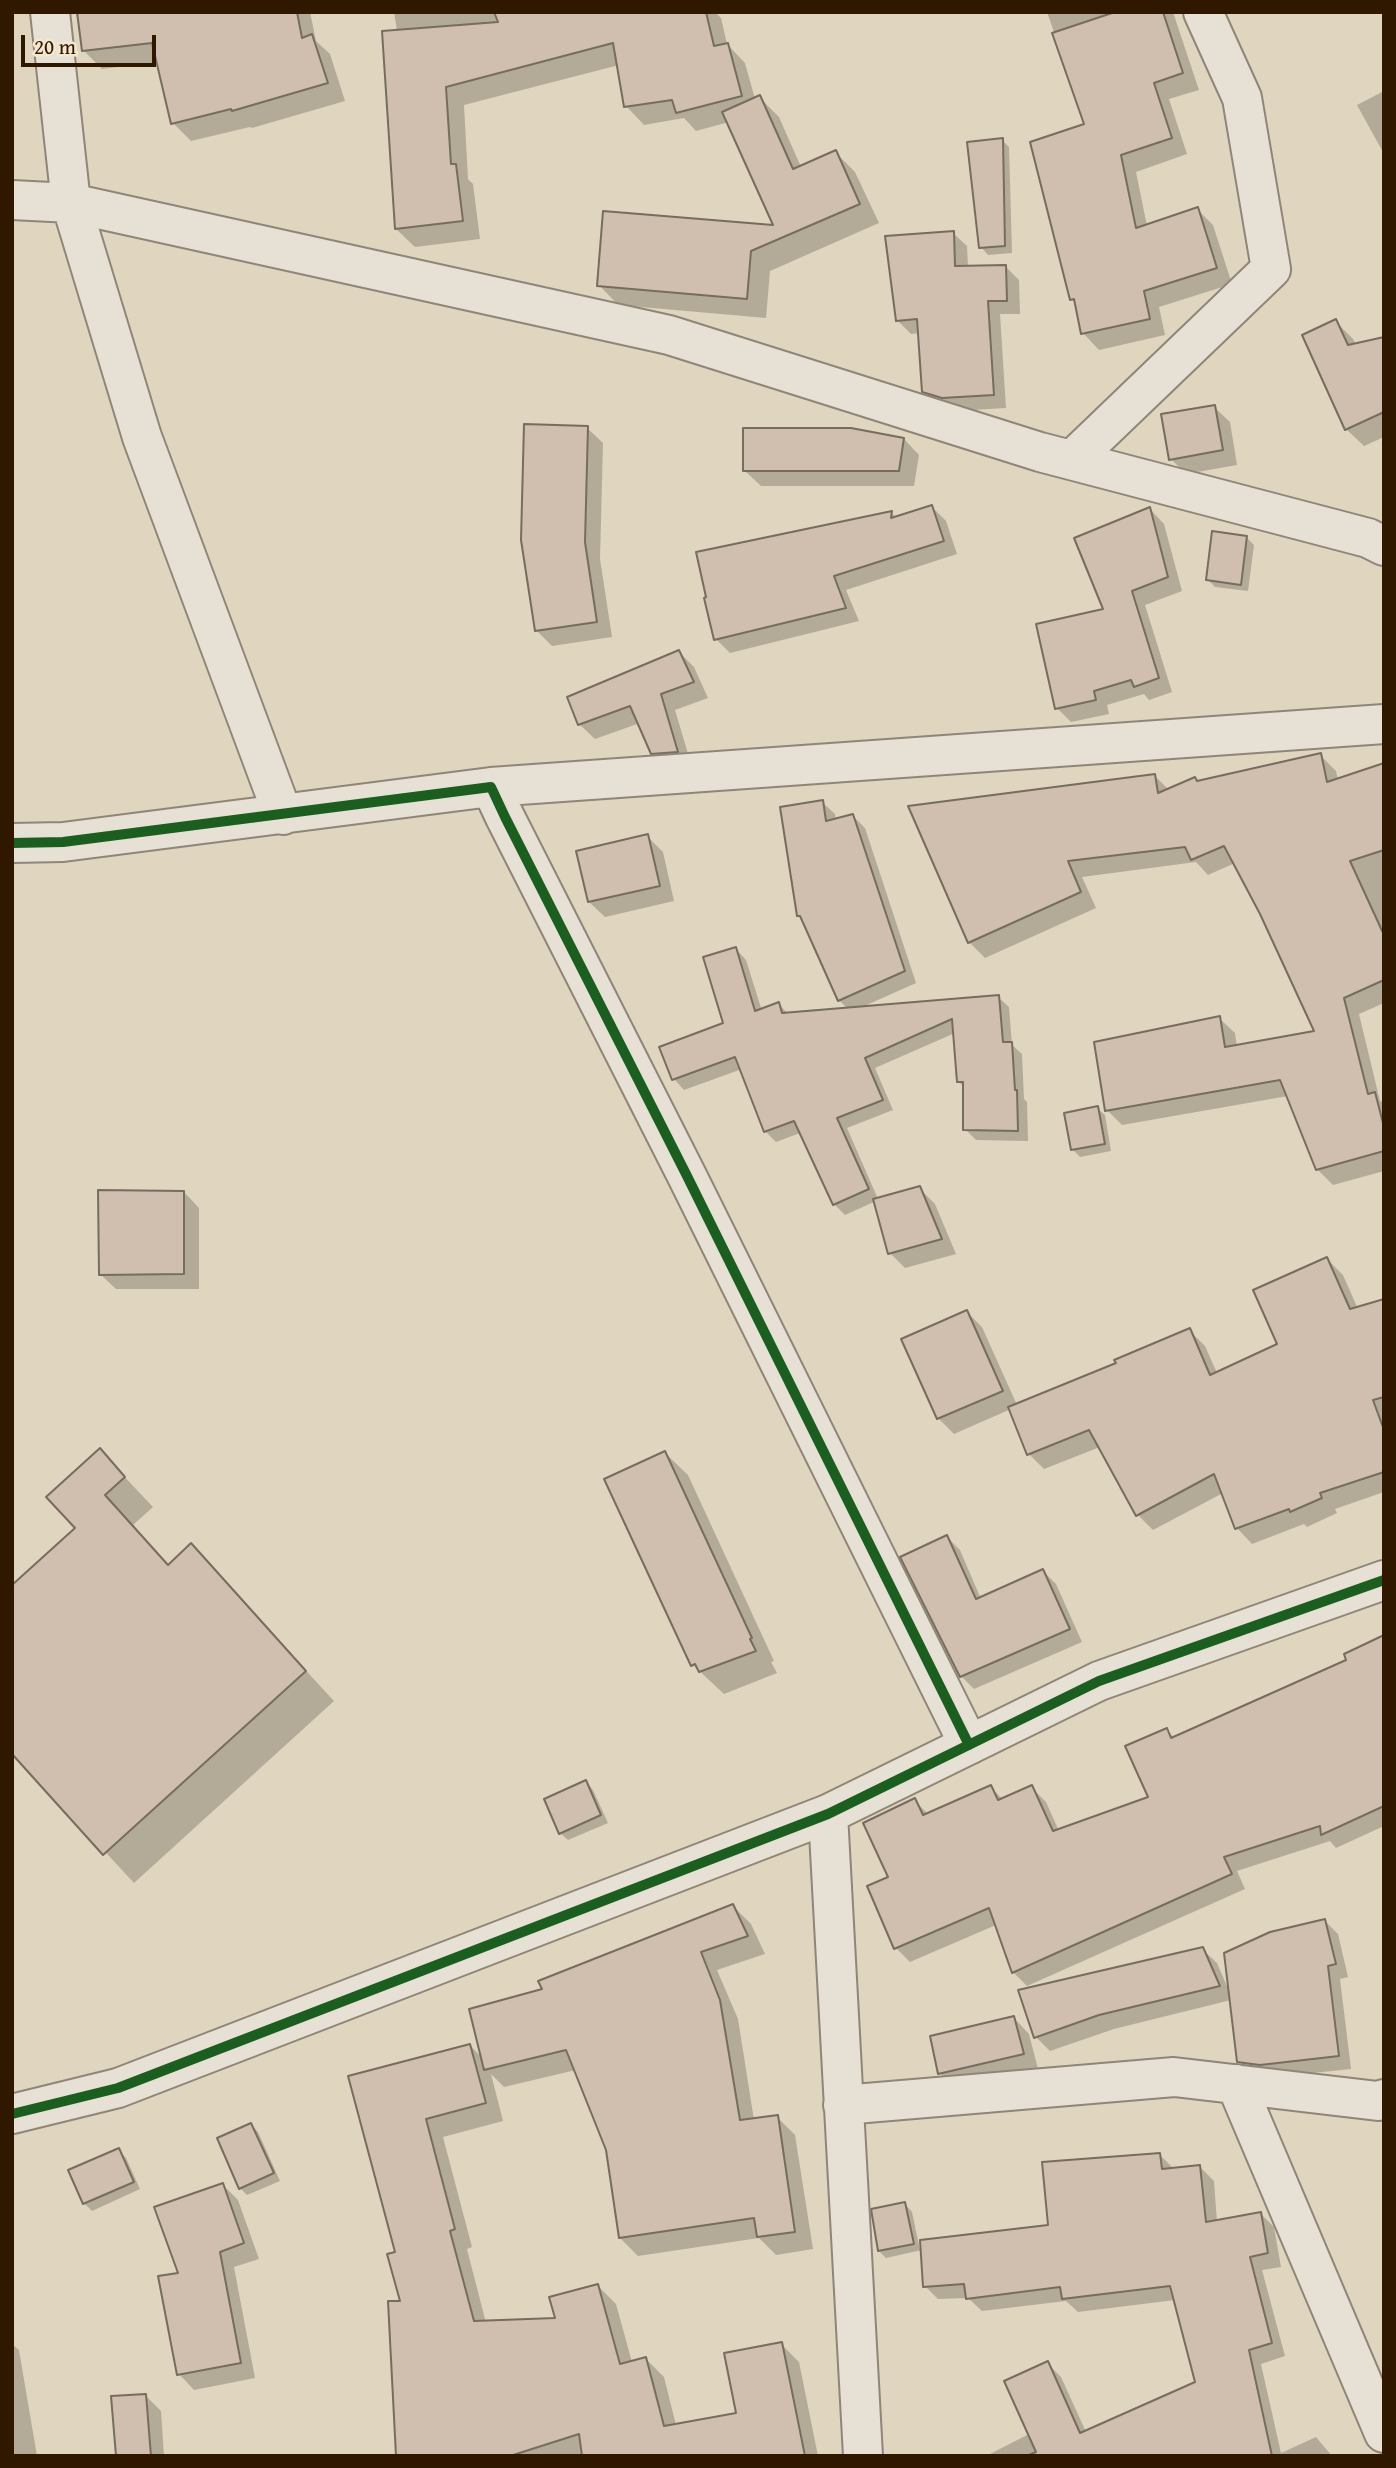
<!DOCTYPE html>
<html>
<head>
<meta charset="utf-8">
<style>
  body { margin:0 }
  #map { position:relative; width:1396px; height:2468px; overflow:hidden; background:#e0d5bf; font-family:"Gentium Book Plus",serif }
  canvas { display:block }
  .frame { position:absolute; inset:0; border:14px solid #301800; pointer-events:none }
  .scale { position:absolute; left:21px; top:35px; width:135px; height:32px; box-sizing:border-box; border:4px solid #301800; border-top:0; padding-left:9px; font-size:21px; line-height:24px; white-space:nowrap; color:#301800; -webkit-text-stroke:5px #f3e7cd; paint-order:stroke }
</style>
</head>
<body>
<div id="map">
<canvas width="1396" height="2468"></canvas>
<div class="frame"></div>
<div class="scale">20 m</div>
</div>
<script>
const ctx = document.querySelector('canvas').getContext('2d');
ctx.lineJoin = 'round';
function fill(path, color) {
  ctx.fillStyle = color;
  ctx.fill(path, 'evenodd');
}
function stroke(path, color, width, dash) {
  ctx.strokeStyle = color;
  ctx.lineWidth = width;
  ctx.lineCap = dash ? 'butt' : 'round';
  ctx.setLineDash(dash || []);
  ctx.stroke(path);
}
const shadow = new Path2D(`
  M79,12H310L316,41L330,54L345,101L252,128L250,127L191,141L173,123L158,62L102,69L84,51Z
  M394,12H715L721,18L727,44L745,63L755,99L759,97L779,117L801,167L835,152L855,172L879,223L770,271L766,318L618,305L599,285L776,227L729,122L696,131L684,118L644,125L626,106L619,65L464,105L468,179L473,184L480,239L415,247L396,229L397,31Z
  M1047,12H1173L1199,90L1169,99L1187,154L1136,172L1147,226L1197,209L1213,225L1232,284L1159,307L1165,335L1099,350L1083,333L1077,304L1071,299L1086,125Z
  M1384,91V154L1357,105Z
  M1002,140L1009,147L1012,253L988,255L981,247Z
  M953,233L967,246L968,267L1005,266L1019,280L1020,314H1000L1006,408L956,411L937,405L924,391L920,333L911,334L898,321Z
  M1336,322L1353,339L1356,345L1384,338V437L1364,446L1346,429Z
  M1214,407L1230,422L1237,465L1186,474L1171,459Z
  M587,428L603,443L600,559L612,637L552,646L536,630Z
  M904,439L919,455L914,486H761L745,471Z
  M932,507L946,521L957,554L846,590L859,621L730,653L716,639L698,553L892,513L896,518Z
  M1150,509L1164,524L1182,591L1145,605L1172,692L1149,700L1144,694L1107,705L1109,714L1071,722L1057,708Z
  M1247,538L1254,545L1248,591L1215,587L1208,580Z
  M679,652L694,667L708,698L675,710L692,767L668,768L652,753L640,723L595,739L579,724Z
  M1320,755L1336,771L1338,780L1384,766V1003L1359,1014L1380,1101L1384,1102V1171L1333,1185L1318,1170L1288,1096L1122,1125L1107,1110L1219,1018L1235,1033L1237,1047L1317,1032L1262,913L1235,863L1208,875L1196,862L1082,877L1096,908L985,958L969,942L1154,775L1169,790Z
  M822,802L835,814L836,820L853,816L865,828L916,983L860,1008L998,997L1009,1007L1012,1045L1022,1054L1024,1099L1027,1102L1028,1141L976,1140L965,1129V1088L959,1082L955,1033L875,1068L893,1110L847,1128L878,1199L919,1188L935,1204L956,1254L905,1268L890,1253L876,1201L845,1215L834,1204L800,1133L776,1142L765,1131L742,1069L684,1090L674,1079L661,1048L725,1024L736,949L746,960L762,1011L779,1004L789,1015L849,1010L839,1000L804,921L798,915Z
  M647,836L663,852L674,901L605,917L589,902Z
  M1097,1108L1105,1115L1111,1151L1080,1157L1073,1150Z
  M184,1192L199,1208V1289H116L100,1274Z
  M1327,1259L1343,1275L1384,1368V1492L1335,1509L1337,1513L1307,1527L1304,1524L1252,1544L1237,1528L1223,1493L1153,1530L1137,1514L1100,1447L1044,1469L1029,1454L1011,1409L954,1434L938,1418L967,1312L982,1327L1017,1405L1118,1364L1189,1330L1205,1346L1217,1373L1280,1345Z
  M100,1451L153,1507L133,1525L169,1566L191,1546L334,1701L134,1883L12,1751Z
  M665,1453L688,1475L774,1661L771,1662L777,1673L724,1694L693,1665Z
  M947,1537L960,1550L981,1599L1043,1571L1056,1584L1082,1642L974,1689L961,1676Z
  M1349,1661L1384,1751V1826L1336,1848L1330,1841L1237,1871L1245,1889L1027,1986L1013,1972L996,1925L910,1962L896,1948L891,1878L915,1801L928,1814L991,1787L1003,1800L1031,1787L1046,1802L1059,1831L1150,1798L1167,1731L1175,1738Z
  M586,1782L593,1790L608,1823L568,1840L560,1833Z
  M733,1906L751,1924L765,1954L717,1970L738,2019L754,2120L777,2117L795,2135L813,2249L776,2255L759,2238L638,2256L620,2238L607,2149L576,2070L504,2087L491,2074L503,2121L443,2137L472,2247L467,2249L486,2323L557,2319L598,2286L616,2304L632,2362L646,2359L664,2377L676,2425L738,2414L781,2344L799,2362L818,2456H398L402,2302L397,2253L350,2077L470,2045L483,2059L544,1990Z
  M1325,1921L1338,1934L1348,1977L1340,1979L1351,2069L1274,2077L1252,2075L1239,2062L1231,2000L1114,2029L1050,2051L1036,2037L1202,1949L1217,1963L1230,1993Z
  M1014,2018L1029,2034L1038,2069L955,2089L940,2073Z
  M251,2125L258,2132L280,2181L247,2195L240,2188Z
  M119,2151L126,2158L140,2189L92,2211L84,2203Z
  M1160,2155L1174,2169L1200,2167L1214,2181L1217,2222L1260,2213L1274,2227L1281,2267L1262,2270L1285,2356L1261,2364L1281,2453L1316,2437L1332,2456H986L1029,2434L1047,2363L1061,2377L1086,2432L1197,2383L1175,2300L1078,2312L1066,2301L982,2311L968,2298L938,2299L925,2286L922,2250L886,2258L879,2251L905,2204L912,2212L920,2250L1050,2226Z
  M223,2185L238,2200L259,2259L234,2267L255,2378L194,2390L179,2374L180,2274Z
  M12,2344L19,2350L37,2456H12Z
  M146,2396L161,2411L164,2456H118Z`);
const building = new Path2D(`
  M77,12H297L302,38L312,34L328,83L232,111L231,109L171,124L152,43L82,51Z
  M494,12H706L714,46L728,43L742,96L676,113L672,100L624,107L613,43L446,87L451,164H456L463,221L395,229L382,31L498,22Z
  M1115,12H1163L1183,73L1154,83L1172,138L1121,155L1136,228L1198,207L1217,268L1144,291L1150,319L1081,334L1074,299L1070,300L1030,142L1084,124L1052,33Z
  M760,95L793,169L836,150L860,204L751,251L747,299L597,286L603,211L773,225L722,112Z
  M1003,138L1005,246L979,248L967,142Z
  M954,231L955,266L1006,265L1007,301H988L994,395L942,398L922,392L917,319L896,321L885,236Z
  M1336,319L1348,345L1384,337V412L1345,430L1302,335Z
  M1215,405L1223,450L1169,460L1161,414Z
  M524,424L588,426L585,542L597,622L535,631L521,540Z
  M743,428H851L904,438L899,471H743Z
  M932,505L944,541L834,576L846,608L714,640L704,598L706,597L696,552L892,511L891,518Z
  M1150,507L1168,577L1132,591L1159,678L1134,687L1131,680L1094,691L1096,700L1055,709L1036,624L1103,609L1074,538Z
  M1212,531L1247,536L1241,585L1206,580Z
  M679,650L694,682L661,694L678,752L651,754L630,706L578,725L567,697Z
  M1321,753L1327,782L1384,763V850L1350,861L1384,935V980L1344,998L1368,1094L1375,1092L1384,1127V1151L1316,1170L1280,1080L1105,1111L1094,1042L1220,1016L1225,1047L1314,1031L1260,914L1224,846L1191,860L1185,847L1068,861L1081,892L968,943L908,806L1155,774L1158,793L1195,777L1197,781Z
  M823,800L826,821L853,814L905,971L838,1001L800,916H797L780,807Z
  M648,834L660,886L588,902L576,851Z
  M736,947L755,1011L779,1002L782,1013L999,995L1003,1042H1012L1015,1090H1017L1018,1131L963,1130V1082H957L952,1019L865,1058L883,1100L837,1118L869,1189L833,1205L794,1121L764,1132L735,1057L672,1080L659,1047L723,1023L703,957Z
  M1098,1106L1105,1144L1071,1150L1064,1113Z
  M920,1186L942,1239L888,1254L873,1199Z
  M98,1190L184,1191V1274L99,1275Z
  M1327,1257L1350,1309L1384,1299V1397L1373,1400L1384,1430V1472L1320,1493L1322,1498L1290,1512L1289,1509L1235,1529L1214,1474L1136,1516L1089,1430L1027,1455L1008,1407L1116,1363L1114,1360L1190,1328L1210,1375L1277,1344L1253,1290Z
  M967,1310L1003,1391L937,1419L901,1339Z
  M100,1448L125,1477L105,1495L168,1565L191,1543L306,1671L103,1855L12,1754V1585L75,1528L46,1497Z
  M665,1451L752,1638L750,1639L756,1651L699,1672L695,1664L691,1666L604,1479Z
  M947,1535L976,1599L1043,1569L1070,1629L960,1677L900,1557Z
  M1384,1635V1806L1321,1835L1320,1826L1224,1857L1232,1874L1012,1973L989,1908L894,1949L867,1886L888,1877L863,1823L915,1798L923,1815L991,1785L998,1800L1032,1785L1053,1831L1148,1797L1125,1746L1167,1728L1171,1738L1346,1660L1344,1654Z
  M586,1780L601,1815L559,1834L544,1799Z
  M733,1904L748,1936L701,1952L720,2000L740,2120L778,2115L795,2232L757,2237L754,2218L619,2238L606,2150L566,2050L484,2070L469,2009L542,1989L538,1981Z
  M1325,1919L1336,1964L1328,1966L1339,2056L1260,2065L1237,2062L1224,1953L1270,1932Z
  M1203,1947L1220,1986L1099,2015L1034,2038L1018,1990Z
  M1014,2016L1024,2054L938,2074L930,2036Z
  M470,2044L486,2103L426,2119L455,2229L450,2231L474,2321L555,2318L549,2297L598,2284L620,2364L646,2357L664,2426L736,2413L724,2353L782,2342L805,2456H582L579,2434L510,2456H396L388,2301H400L387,2254L395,2252L348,2076Z
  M251,2123L274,2173L239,2189L217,2138Z
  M119,2148L134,2182L83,2204L68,2170Z
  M1160,2153L1162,2169L1200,2165L1206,2222L1261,2212L1268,2253L1250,2257L1272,2343L1249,2350L1272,2456H1026L1036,2452L1004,2381L1048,2361L1080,2433L1195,2382L1170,2286L1062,2299L1060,2287L966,2299L964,2284L923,2287L920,2240L1048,2225L1042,2162Z
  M223,2183L244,2243L220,2252L241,2363L177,2375L158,2276L178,2273L154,2207Z
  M905,2202L914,2244L878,2251L871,2209Z
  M146,2394L151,2456H116L111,2396Z`);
const minor = new Path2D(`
  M50,12L71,203L142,437L283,815
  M12,200L71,203L669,335L1040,452L1368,538L1384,546
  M1072,460L1271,269L1242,98L1203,12
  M491,787L1384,724
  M12,843L63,842L491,787L505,817L687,1176L969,1745
  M828,1814L863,2456
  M1236,2084L1384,2433
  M843,2105L1174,2077L1378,2101L1384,2099
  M12,2114L118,2088L828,1814L1099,1681L1384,1580`);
const cycleway = new Path2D(`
  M12,843L63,842L491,787L505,817L687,1176L969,1745
  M12,2114L118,2088L828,1814L1099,1681L1384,1580`);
fill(shadow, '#0003');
fill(building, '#d0beae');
stroke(building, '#766d5f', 2);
stroke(minor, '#908678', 42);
stroke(minor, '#e6e0d5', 38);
stroke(cycleway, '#1b5e20', 10);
</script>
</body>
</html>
